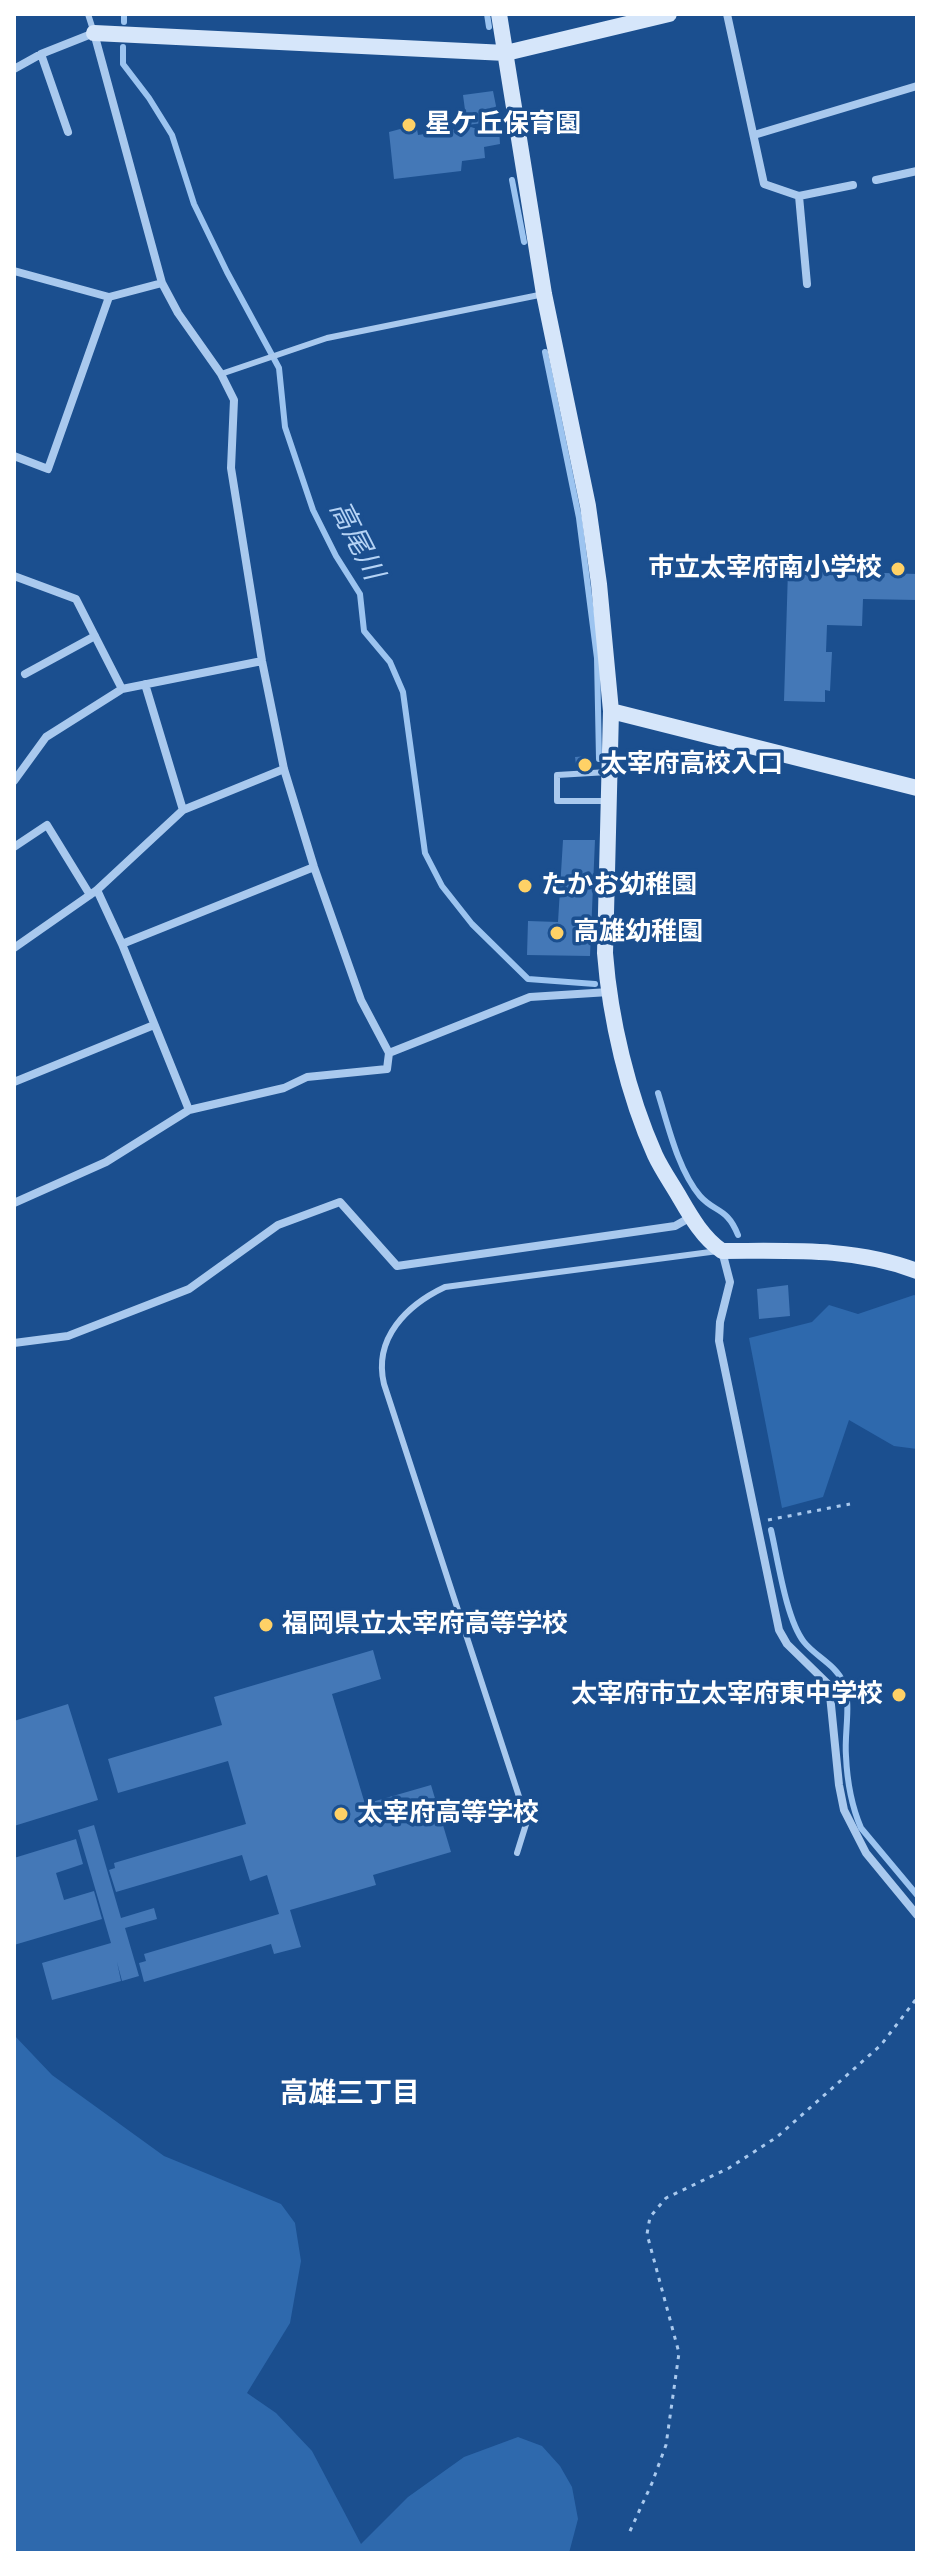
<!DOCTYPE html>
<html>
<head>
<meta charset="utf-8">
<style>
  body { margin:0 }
  #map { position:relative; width:931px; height:2567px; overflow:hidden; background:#1b4f8f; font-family:"Sofia Sans Condensed",sans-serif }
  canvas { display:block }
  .frame { position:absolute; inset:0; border:16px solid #fff; pointer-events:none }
</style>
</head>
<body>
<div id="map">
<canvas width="931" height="2567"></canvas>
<div class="frame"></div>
</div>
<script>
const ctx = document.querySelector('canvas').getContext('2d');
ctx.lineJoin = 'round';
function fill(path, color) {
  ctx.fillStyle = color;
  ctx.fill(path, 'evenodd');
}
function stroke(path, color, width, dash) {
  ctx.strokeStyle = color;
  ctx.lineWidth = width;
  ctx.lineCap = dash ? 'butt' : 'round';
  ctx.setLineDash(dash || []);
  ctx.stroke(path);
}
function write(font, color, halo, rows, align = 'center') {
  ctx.font = font + ' "Sofia Sans Condensed","Noto Sans JP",sans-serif';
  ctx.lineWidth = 7;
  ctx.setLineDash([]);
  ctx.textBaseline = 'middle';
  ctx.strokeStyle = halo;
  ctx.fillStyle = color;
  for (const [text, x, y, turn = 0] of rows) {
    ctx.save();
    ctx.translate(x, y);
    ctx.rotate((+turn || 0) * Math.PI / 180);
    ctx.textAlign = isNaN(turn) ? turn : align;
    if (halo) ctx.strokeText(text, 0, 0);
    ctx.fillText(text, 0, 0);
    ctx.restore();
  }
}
const green = new Path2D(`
  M914,1295L917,1296V1449L894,1446L849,1420L823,1497L782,1508L749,1338L812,1322L829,1305L858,1314Z
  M14,2035L52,2075L164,2156L281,2204L295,2223L301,2261L290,2323L247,2393L276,2413L312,2451L361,2544L408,2497L464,2457L518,2437L542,2446L560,2466L572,2487L578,2519L569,2553H14Z`);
const stream = new Path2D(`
  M124,14V22
  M487,14L489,27
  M123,47V64L149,98L172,135L194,204L227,272L279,368L285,427L313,510L336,556L360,594L364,631L390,662L403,692L425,853L442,886L472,924L528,979L595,984
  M512,180L524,242
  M545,352L579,518L597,658L599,759
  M658,1093C668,1125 678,1170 700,1196C715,1213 727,1207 738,1235
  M771,1530C778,1560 786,1619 804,1642C815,1656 836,1665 843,1682C852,1704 844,1732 846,1756C847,1779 852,1807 861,1828L917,1895`);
const building = new Path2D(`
  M493,91L499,121L467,125L463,95Z
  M405,123H416L418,135L471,127L480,130L499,127L500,144L484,147L485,158L462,161L461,171L394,179L389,132L404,128Z
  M788,570L917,574V600L863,599L862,626L827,625L826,652H832L830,691L825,690V702L784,701Z
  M588,756L589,763L576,764L575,757Z
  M563,840H595L590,956L527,955L528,921L558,922Z
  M788,1285L790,1316L759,1319L757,1289Z
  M373,1650L381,1679L332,1694L365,1804L431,1785L451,1852L373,1875L376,1885L290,1910L301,1947L274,1954L271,1944L144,1982L139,1963L146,1961L144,1954L279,1914L267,1875L250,1881L242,1855L116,1892L109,1870L115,1868L114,1863L246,1824L228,1761L118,1793L108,1759L222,1725L214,1697Z
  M68,1704L98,1800L14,1826V1721Z
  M94,1825L121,1918L154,1908L157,1919L125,1928L139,1976L122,1981L117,1962L121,1981L52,2000L42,1963L111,1943L78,1830Z
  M76,1839L83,1864L56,1873L64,1900L94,1891L102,1919L14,1945V1858Z`);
const path = new Path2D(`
  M768,1520L850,1504
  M630,2531L652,2483L666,2445L679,2353L647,2234L650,2217L666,2198L729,2168L777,2137L881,2045L917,1998`);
const lane = new Path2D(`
  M88,14L94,33
  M221,374L327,338L544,294
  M605,801H557V775L608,772
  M517,1853L527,1821L384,1384C373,1338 407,1305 445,1287L718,1251`);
const street = new Path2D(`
  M727,14L764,184L799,196L853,185
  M41,54L68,132
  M14,69L41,54L94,33L162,283L178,313L221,374L234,400L231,468L262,661L284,769L314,867L361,1000L389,1053L530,997L609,992
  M754,135L917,86
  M876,180L917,171
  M799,196L807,284
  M14,271L109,297L162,283
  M14,456L48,469L109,297
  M14,576L76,599L122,689
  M25,674L95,636
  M145,684L183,810
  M14,781L46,737L122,689L262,661
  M14,847L47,825L90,895
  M122,944L314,867
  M14,948L97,890L183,810L284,769
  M14,1082L154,1025
  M189,1110L284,1088L307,1077L387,1069L389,1053
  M14,1203L106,1162L189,1110L122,944L97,890
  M722,1251L730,1282L720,1322L719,1341L779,1630L787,1644L829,1685L839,1785L844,1810L866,1853L917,1915
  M14,1343L68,1336L189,1289L278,1225L340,1202L397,1266L675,1226L691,1217`);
const secondary = new Path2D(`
  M499,14L544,294L588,506L599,584L611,711L605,953C610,1019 628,1095 655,1155C662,1170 672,1184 680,1198C691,1217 703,1238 722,1251C788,1251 854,1247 917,1271
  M94,33L506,53L669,14
  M611,711L917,788`);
const markers = [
  [409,125,8,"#ffd166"],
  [898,569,8,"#ffd166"],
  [585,765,8,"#ffd166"],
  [525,886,8,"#ffd166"],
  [557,933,8,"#ffd166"],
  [266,1625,8,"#ffd166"],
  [899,1695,8,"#ffd166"],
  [341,1814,8,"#ffd166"]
];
const poiNames = [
  ["星ケ丘保育園",425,125],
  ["市立太宰府南小学校",882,569,"right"],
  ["太宰府高校入口",601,765],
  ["たかお幼稚園",541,886],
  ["高雄幼稚園",573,933],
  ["福岡県立太宰府高等学校",282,1625],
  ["太宰府市立太宰府東中学校",883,1695,"right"],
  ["太宰府高等学校",357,1814]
];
const waterNames = [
  ["高尾川",355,541,63]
];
const neighbourhoodNames = [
  ["高雄三丁目",350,2095]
];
fill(green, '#2e69ad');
stroke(stream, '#9cc4f0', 6);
fill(building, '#4478b7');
stroke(path, '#a9c9ee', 3, [4, 6]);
stroke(lane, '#a9c9ee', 6);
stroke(street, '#a9c9ee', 8);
stroke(secondary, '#d6e6fa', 16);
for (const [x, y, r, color] of markers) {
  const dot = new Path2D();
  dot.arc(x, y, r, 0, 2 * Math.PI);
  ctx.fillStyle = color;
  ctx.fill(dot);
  stroke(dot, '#1b4f8f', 3);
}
write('bold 26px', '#fff', '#1b4f8f', poiNames, 'left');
write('italic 28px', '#b5d3f5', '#1b4f8f', waterNames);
write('bold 28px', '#fff', '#1b4f8f', neighbourhoodNames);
</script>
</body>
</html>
